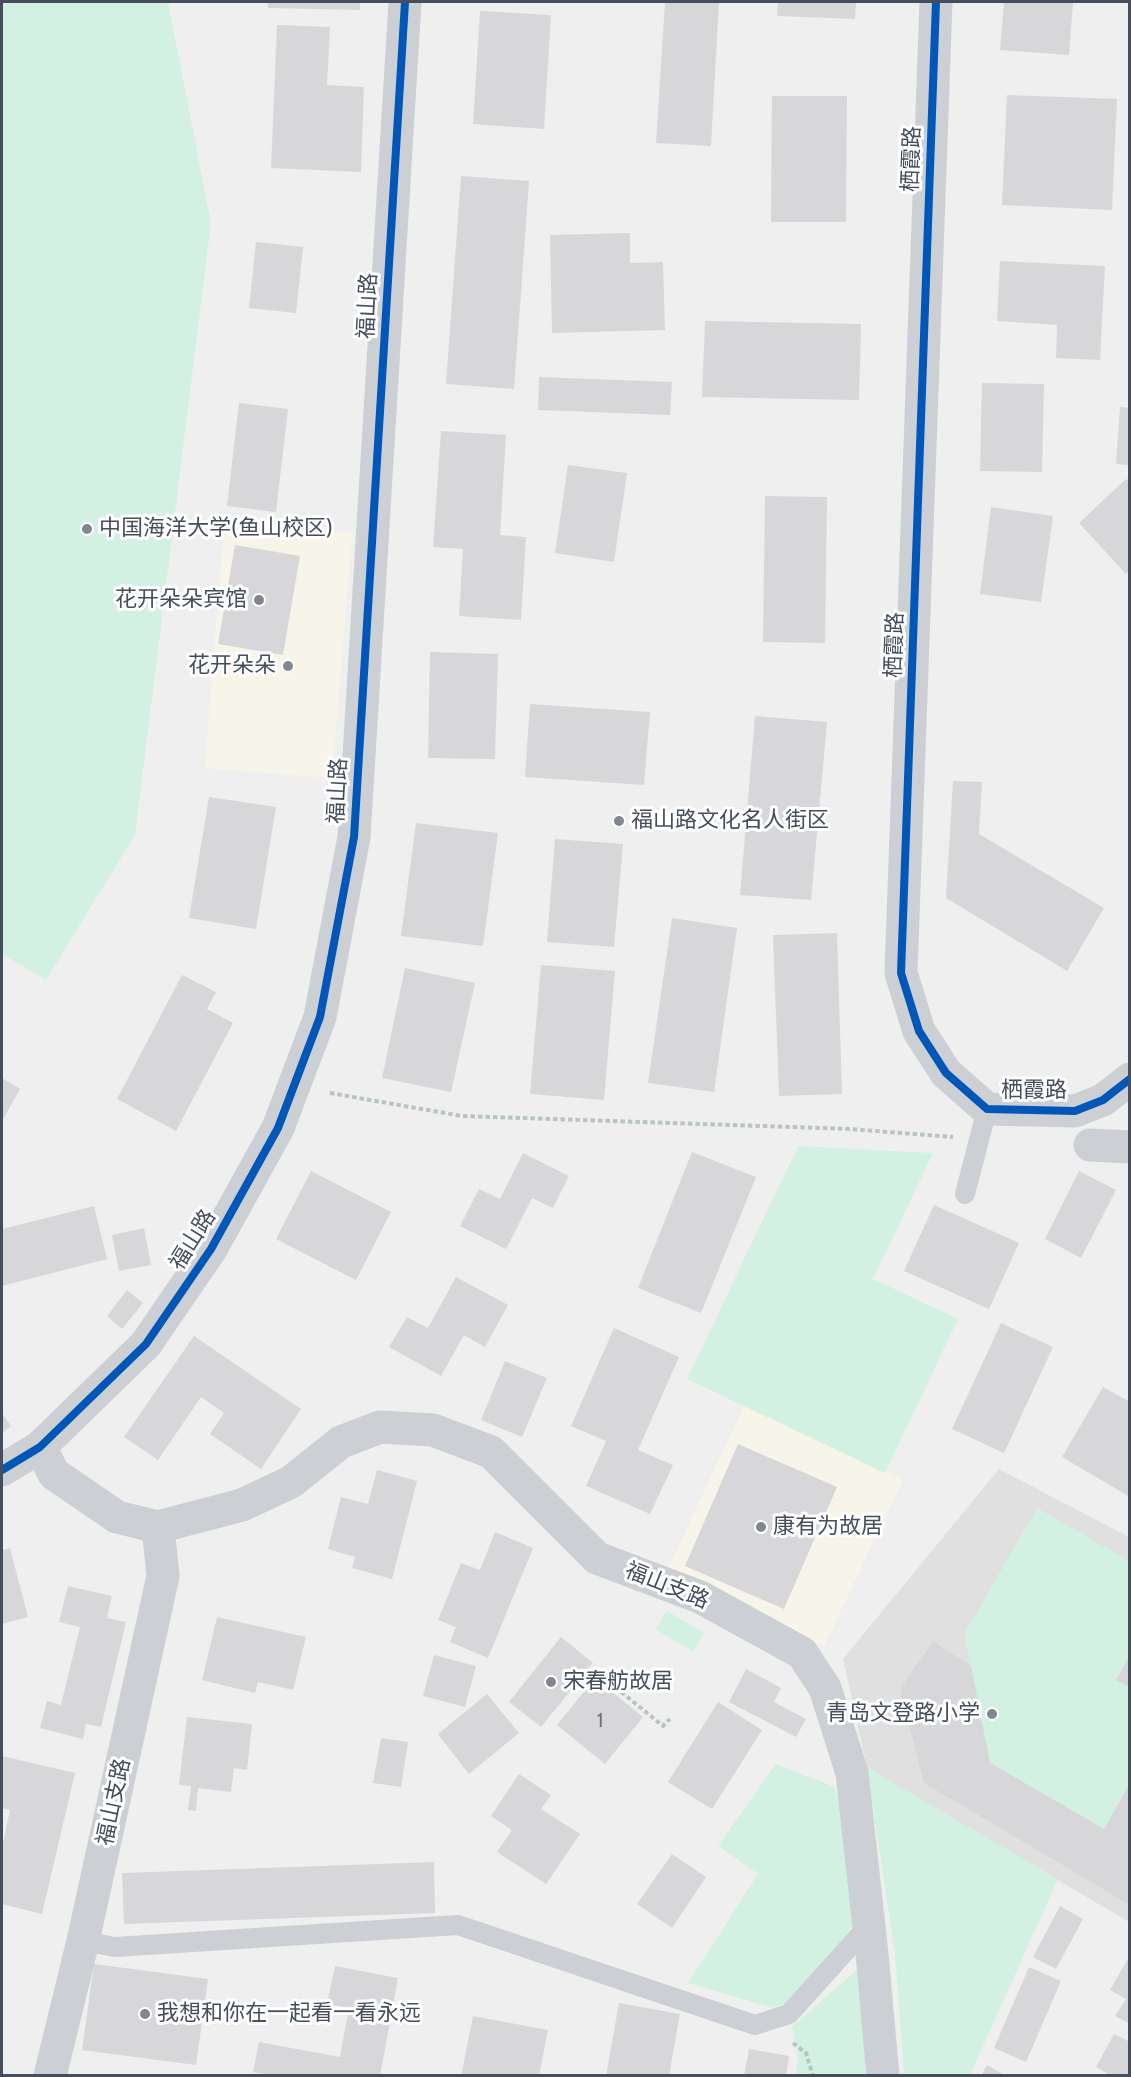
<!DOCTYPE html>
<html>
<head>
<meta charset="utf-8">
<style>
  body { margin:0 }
  #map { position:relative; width:1131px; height:2077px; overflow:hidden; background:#f0efef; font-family:Cabin,sans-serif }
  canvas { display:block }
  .frame { position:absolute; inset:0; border:3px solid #454e5d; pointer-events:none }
</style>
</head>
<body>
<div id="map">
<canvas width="1131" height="2077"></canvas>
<div class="frame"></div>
</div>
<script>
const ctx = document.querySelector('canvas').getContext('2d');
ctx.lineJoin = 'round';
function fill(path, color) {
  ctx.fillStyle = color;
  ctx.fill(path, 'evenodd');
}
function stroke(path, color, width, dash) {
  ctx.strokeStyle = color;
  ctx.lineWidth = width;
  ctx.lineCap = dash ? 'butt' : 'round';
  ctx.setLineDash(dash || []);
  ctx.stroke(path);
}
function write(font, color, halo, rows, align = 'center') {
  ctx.font = font + ' Cabin,"Noto Sans SC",sans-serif';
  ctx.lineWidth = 6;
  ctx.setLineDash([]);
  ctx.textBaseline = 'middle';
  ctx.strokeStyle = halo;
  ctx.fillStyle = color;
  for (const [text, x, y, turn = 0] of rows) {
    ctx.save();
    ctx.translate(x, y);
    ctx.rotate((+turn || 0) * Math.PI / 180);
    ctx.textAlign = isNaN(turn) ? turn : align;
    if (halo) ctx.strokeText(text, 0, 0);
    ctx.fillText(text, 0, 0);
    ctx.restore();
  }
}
const commercial = new Path2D(`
  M224,524L352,533L332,778L205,768Z
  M744,1406L903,1480L824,1646L666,1573Z`);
const education = new Path2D(`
  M999,1469L1129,1537V1922L867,1768L843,1659Z`);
const green = new Path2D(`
  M2,2H168L211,223L135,835L46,980L2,954Z
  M798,1146L933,1153L873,1279L958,1319L885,1473L687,1379Z
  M1037,1508L1129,1561V1656L1116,1680L1129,1687V1784L1104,1829L990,1763L964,1634Z
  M667,1611L704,1633L693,1652L655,1629Z
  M776,1764L835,1787L850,1858L854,1925L795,2000L773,2008L688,1983L758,1874L718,1846Z
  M867,1768L1058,1879L970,2075H904L895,1954Z
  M866,1962L873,2075H796L798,2054L792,2027Z`);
const building = new Path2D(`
  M268,2H360V10L268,8Z
  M665,2H719L711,146L656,143Z
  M778,2H856L855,19L777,16Z
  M1004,2H1073L1069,55L1000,50Z
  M480,11L551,15L544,129L473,124Z
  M277,25L330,27L327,85L364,87L361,172L271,168Z
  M1007,95L1117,99L1112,210L1002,205Z
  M772,96H847L846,222H771Z
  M461,176L529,181L514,389L446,384Z
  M630,233V263L663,262L665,330L552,333L550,235Z
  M256,242L303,247L296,313L249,308Z
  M1000,261L1105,266L1100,360L1056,358L1057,325L997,321Z
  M705,321L861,324L859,400L702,397Z
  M539,377L672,382L670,415L538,410Z
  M982,383L1044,384L1042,472L980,471Z
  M239,403L288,409L276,512L227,506Z
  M1120,407L1130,408V465L1116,464Z
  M441,431L506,435L500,535L526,537L521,620L459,616L463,549L433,547Z
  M568,465L627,473L614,562L555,553Z
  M1126,479L1130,482V570L1126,574L1079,523Z
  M765,496L827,497L825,643L763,642Z
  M991,507L1053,516L1041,602L980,594Z
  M235,545L300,556L283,655L218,644Z
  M430,652L498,654L495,759L428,758Z
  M530,704L650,712L644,785L525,777Z
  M755,716L827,722L811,900L740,895Z
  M953,781L982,782L979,834L1104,908L1067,971L946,898Z
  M209,797L276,807L256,929L189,918Z
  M416,823L498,833L483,946L401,936Z
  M555,839L623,844L614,947L547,942Z
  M672,918L737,928L714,1092L648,1083Z
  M837,933L842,1094L779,1096L773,935Z
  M541,965L615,971L604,1100L530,1094Z
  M405,968L475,983L451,1092L382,1078Z
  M182,975L216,992L207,1009L233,1023L176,1131L117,1099Z
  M2,1078L20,1089L2,1121Z
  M692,1152L756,1177L701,1313L638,1288Z
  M523,1153L569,1176L553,1208L532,1198L506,1249L460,1226L479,1189L500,1199Z
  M311,1171L391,1212L356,1280L276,1239Z
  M1079,1171L1116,1190L1081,1258L1045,1239Z
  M934,1205L1019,1243L989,1309L904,1271Z
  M94,1206L107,1259L2,1286V1229Z
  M144,1228L151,1265L119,1271L112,1235Z
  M456,1277L508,1305L485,1347L464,1335L441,1376L389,1347L407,1317L428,1328Z
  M127,1290L143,1303L122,1329L107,1316Z
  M1001,1323L1053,1347L1004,1453L952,1429Z
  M614,1328L679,1357L638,1450L673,1465L650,1514L586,1486L606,1441L571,1426Z
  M194,1336L301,1409L261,1469L210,1434L224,1413L201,1397L158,1460L124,1437Z
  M505,1361L547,1378L522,1437L481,1420Z
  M1103,1387L1130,1402V1497L1062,1457Z
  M2,1413L11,1426L2,1433Z
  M738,1444L837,1487L784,1609L685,1566Z
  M377,1470L417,1481L392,1579L352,1568L355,1557L328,1549L341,1497L368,1504Z
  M495,1532L533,1548L488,1658L450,1642L456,1627L438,1620L461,1563L480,1570Z
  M10,1548L28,1617L2,1624V1550Z
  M68,1586L112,1596L107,1618L126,1622L101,1727L86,1724L83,1739L40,1728L47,1701L61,1705L80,1627L59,1622Z
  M217,1617L306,1637L293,1690L258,1682L255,1693L202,1680Z
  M561,1637L593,1663L541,1727L509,1702Z
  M933,1641L971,1666L990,1763L1104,1829L1130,1784V1905L924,1783L900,1689Z
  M434,1655L476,1666L465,1707L423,1696Z
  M1130,1656V1687L1116,1680Z
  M746,1669L781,1688L774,1702L806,1719L796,1737L729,1702Z
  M595,1678L643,1717L605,1764L557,1725Z
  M487,1694L519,1733L469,1774L438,1734Z
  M718,1702L762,1730L712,1809L668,1782Z
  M187,1717L252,1724L247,1770L234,1768L231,1792L198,1788L196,1811L188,1810L191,1786L179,1785Z
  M381,1738L408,1742L401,1787L373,1783Z
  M2,1756L75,1773L42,1914L2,1904V1848L10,1810L2,1808Z
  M519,1774L551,1795L541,1809L580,1834L546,1884L497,1852L512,1830L491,1816Z
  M672,1854L706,1877L672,1928L637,1904Z
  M434,1862L435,1913L124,1924L122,1873Z
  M1060,1906L1083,1919L1056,1969L1033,1957Z
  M1130,1955V2024L1115,2016L1126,1999L1110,1990Z
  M94,1964L208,1979L196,2065L82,2050Z
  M335,1966L398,1978L380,2076H272L253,2072L259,2042L340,2057L349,2008L327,2004Z
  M1029,1967L1061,1981L1026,2062L994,2048Z
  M619,2003L680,2014L669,2076H606Z
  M473,2016L548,2030L539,2076H461Z
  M1114,2034L1130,2042V2070L1126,2076H1112L1096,2067Z
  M749,2049L789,2056L786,2076H744Z
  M987,2065L1006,2076H981Z`);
const path = new Path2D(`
  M330,1093L462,1116L850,1129L953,1137
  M598,1673L663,1726L670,1719
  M793,2043L806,2053L813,2076`);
const service = new Path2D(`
  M965,1194L987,1109
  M83,1941L115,1947L458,1925L755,2025L789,2014L869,1925`);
const minor = new Path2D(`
  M936,2L901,973L919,1031L946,1073L987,1109L1075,1111L1103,1100L1130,1079
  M1090,1145L1130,1147
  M40,1447L54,1474L117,1517L158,1527L163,1576L83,1941L50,2076
  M158,1527L242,1505L291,1482L341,1442L380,1427L433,1430L491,1452L597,1558L700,1597L802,1653L825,1688L852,1773L872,1954L883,2076`);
const tertiary = new Path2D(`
  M2,1470L40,1447L146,1344L211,1249L278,1128L320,1017L354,837L405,2`);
const cycleway = new Path2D(`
  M936,2L901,973L919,1031L946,1073L987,1109L1075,1111L1103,1100L1130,1079
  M2,1470L40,1447L146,1344L211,1249L278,1128L320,1017L354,837L405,2`);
const markers = [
  [87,529,6,"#818690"],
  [259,600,6,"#818690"],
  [288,666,6,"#818690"],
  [619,821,6,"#818690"],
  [761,1527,6,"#818690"],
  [551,1682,6,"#818690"],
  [992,1714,6,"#818690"],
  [145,2014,6,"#818690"]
];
const numberNames = [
  ["1",600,1721]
];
const streetNames = [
  ["栖霞路",912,159,-88],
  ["福山路",368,306,-87],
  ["栖霞路",895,645,-88],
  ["福山路",338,791,-87],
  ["栖霞路",1034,1091],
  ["福山路",193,1240,-58],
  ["福山支路",667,1586,22],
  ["福山支路",114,1802,-78]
];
const poiNames = [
  ["中国海洋大学(鱼山校区)",99,529],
  ["花开朵朵宾馆",247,600,"right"],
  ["花开朵朵",276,666,"right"],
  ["福山路文化名人街区",631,821],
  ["康有为故居",773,1527],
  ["宋春舫故居",563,1682],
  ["青岛文登路小学",980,1714,"right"],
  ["我想和你在一起看一看永远",157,2014]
];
fill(commercial, '#f7f5ea');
fill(education, '#e1e0e1');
fill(green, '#d2f1e2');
fill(building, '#d7d7d9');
stroke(path, '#b8c4c3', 4, [4.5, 3]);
stroke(service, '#cccfd3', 20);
stroke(minor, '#cccfd3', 33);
stroke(tertiary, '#cccfd3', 33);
stroke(cycleway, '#0057b8', 8);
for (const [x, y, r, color] of markers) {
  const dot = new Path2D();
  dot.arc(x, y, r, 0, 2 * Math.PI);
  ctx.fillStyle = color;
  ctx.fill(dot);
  stroke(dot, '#fff', 2);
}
write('20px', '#6b727d', null, numberNames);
write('22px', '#454e5d', '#fff', streetNames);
write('22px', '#454e5d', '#fff', poiNames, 'left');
</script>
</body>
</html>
